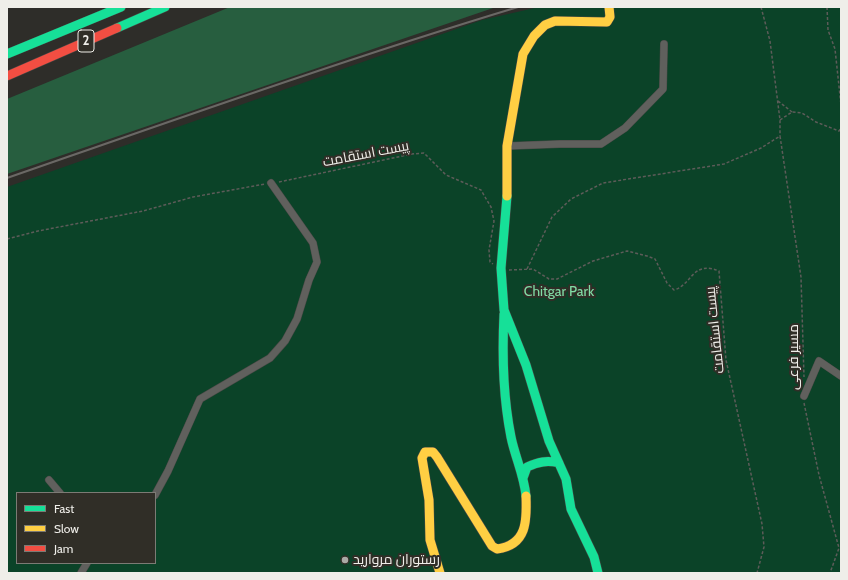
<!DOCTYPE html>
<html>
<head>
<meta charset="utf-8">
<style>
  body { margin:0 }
  #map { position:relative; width:848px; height:580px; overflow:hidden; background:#2e2d29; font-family:Cabin,sans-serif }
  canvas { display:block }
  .frame { position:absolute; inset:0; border:8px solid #efeee9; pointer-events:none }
  .legend { position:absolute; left:16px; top:492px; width:140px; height:72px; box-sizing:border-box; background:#302e27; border:1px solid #7c7b75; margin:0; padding:5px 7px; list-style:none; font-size:12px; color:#efeee9 }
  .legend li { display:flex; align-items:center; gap:8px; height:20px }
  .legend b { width:20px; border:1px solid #7c7b75 }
</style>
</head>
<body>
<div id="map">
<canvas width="848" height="580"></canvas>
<div class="frame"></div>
<ul class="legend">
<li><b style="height:5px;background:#16e098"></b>Fast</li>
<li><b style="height:5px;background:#ffcf43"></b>Slow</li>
<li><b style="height:5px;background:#f24e42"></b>Jam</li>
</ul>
</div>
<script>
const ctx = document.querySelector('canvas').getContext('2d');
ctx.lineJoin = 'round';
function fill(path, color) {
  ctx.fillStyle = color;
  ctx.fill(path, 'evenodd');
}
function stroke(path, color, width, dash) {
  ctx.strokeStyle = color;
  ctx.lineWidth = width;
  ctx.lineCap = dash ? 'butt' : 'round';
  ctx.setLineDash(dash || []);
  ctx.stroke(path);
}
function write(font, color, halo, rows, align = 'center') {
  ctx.font = font + ' Cabin,Cairo,sans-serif';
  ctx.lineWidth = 4;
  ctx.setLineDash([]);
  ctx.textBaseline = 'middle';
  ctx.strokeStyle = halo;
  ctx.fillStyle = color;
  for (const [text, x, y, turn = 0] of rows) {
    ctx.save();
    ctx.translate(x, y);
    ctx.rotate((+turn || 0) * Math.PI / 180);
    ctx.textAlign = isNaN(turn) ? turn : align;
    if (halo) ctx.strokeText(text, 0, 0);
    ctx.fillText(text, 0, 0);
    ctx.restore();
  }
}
const green = new Path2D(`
  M539,7H841V573H7V187L482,20ZM17,493H155V563H17Z`);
const forest = new Path2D(`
  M230,7H496L7,174V99Z`);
const path = new Path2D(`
  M761,7L770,41L780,120V136
  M827,7L828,30L835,49L841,105
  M778,101L792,112
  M780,120L792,112L802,113L816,122L839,131L841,128
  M279,182L412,154L424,153L446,175L481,190L485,197L491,207L494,221L489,250L490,262L493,264
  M7,239L38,231L143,211L193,197L265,184
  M527,269L552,217L571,199L603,183L724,164L761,148L780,136L801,277L804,377
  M509,270L533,269L549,279H557L593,261L627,251L647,256L655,259L667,283L674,290C692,285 692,260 719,271L726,360L762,524L764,547L757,573
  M804,403L819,475L839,548L830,573`);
const street = new Path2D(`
  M507,146L560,144H601L625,128L663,89L664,44
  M804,396L819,361L841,376
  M49,480L60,493
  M155,495L168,471L200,399L270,358L285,341L297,319L309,280L317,262L313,243L271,183
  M81,573L87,563`);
const fast = new Path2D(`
  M117,28L165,7
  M7,54L121,7
  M507,196L501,268L504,310L526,365L549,441L566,479L571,509L594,557L598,573
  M504,314C502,355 503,397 511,437C515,457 524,475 526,496
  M523,478L527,467C538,462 547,460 559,463`);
const slow = new Path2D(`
  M507,196V146L523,54L534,36L545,25L555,21L607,22L610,17L609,7
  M440,573L430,540L429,500L422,458L425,452H433L437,457L492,546L497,549C527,545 527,521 526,496`);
const jam = new Path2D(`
  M7,76L117,28`);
const rail = new Path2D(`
  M7,178C177,119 346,59 518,7`);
const markers = [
  [345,560,4,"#abaaa6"]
];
const shields = [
  [86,41,16]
];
const shieldNames = [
  ["2",86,41]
];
const streetNames = [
  ["پیست استقامت",366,154,-11],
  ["پیست استقامت",715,330,-96],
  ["مسیر فرعی",794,357,-90]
];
const parkNames = [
  ["Chitgar Park",559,292]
];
const poiNames = [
  ["رستوران مروارید",353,560]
];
fill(green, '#0b4328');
fill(forest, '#275e3f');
stroke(street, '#494946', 8);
stroke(fast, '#494946', 10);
stroke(slow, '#494946', 10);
stroke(jam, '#494946', 10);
stroke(path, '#5d5c59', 1.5, [3, 2]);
stroke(street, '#60605d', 7);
stroke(fast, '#16e098', 9);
stroke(slow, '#ffcf43', 9);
stroke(jam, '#f24e42', 9);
stroke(rail, '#6a6865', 2);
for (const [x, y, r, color] of markers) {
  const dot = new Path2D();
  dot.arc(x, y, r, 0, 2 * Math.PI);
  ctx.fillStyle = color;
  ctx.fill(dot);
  stroke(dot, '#302e27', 1.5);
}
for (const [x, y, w] of shields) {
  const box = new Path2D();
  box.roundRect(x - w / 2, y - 11, w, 22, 3);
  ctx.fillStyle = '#302e27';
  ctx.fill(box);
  stroke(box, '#efeee9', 1);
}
write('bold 13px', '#efeee9', null, shieldNames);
write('14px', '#efeee9', '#302e27', streetNames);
write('14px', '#81dca5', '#302e27', parkNames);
write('14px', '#efeee9', '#302e27', poiNames, 'left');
</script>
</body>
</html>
